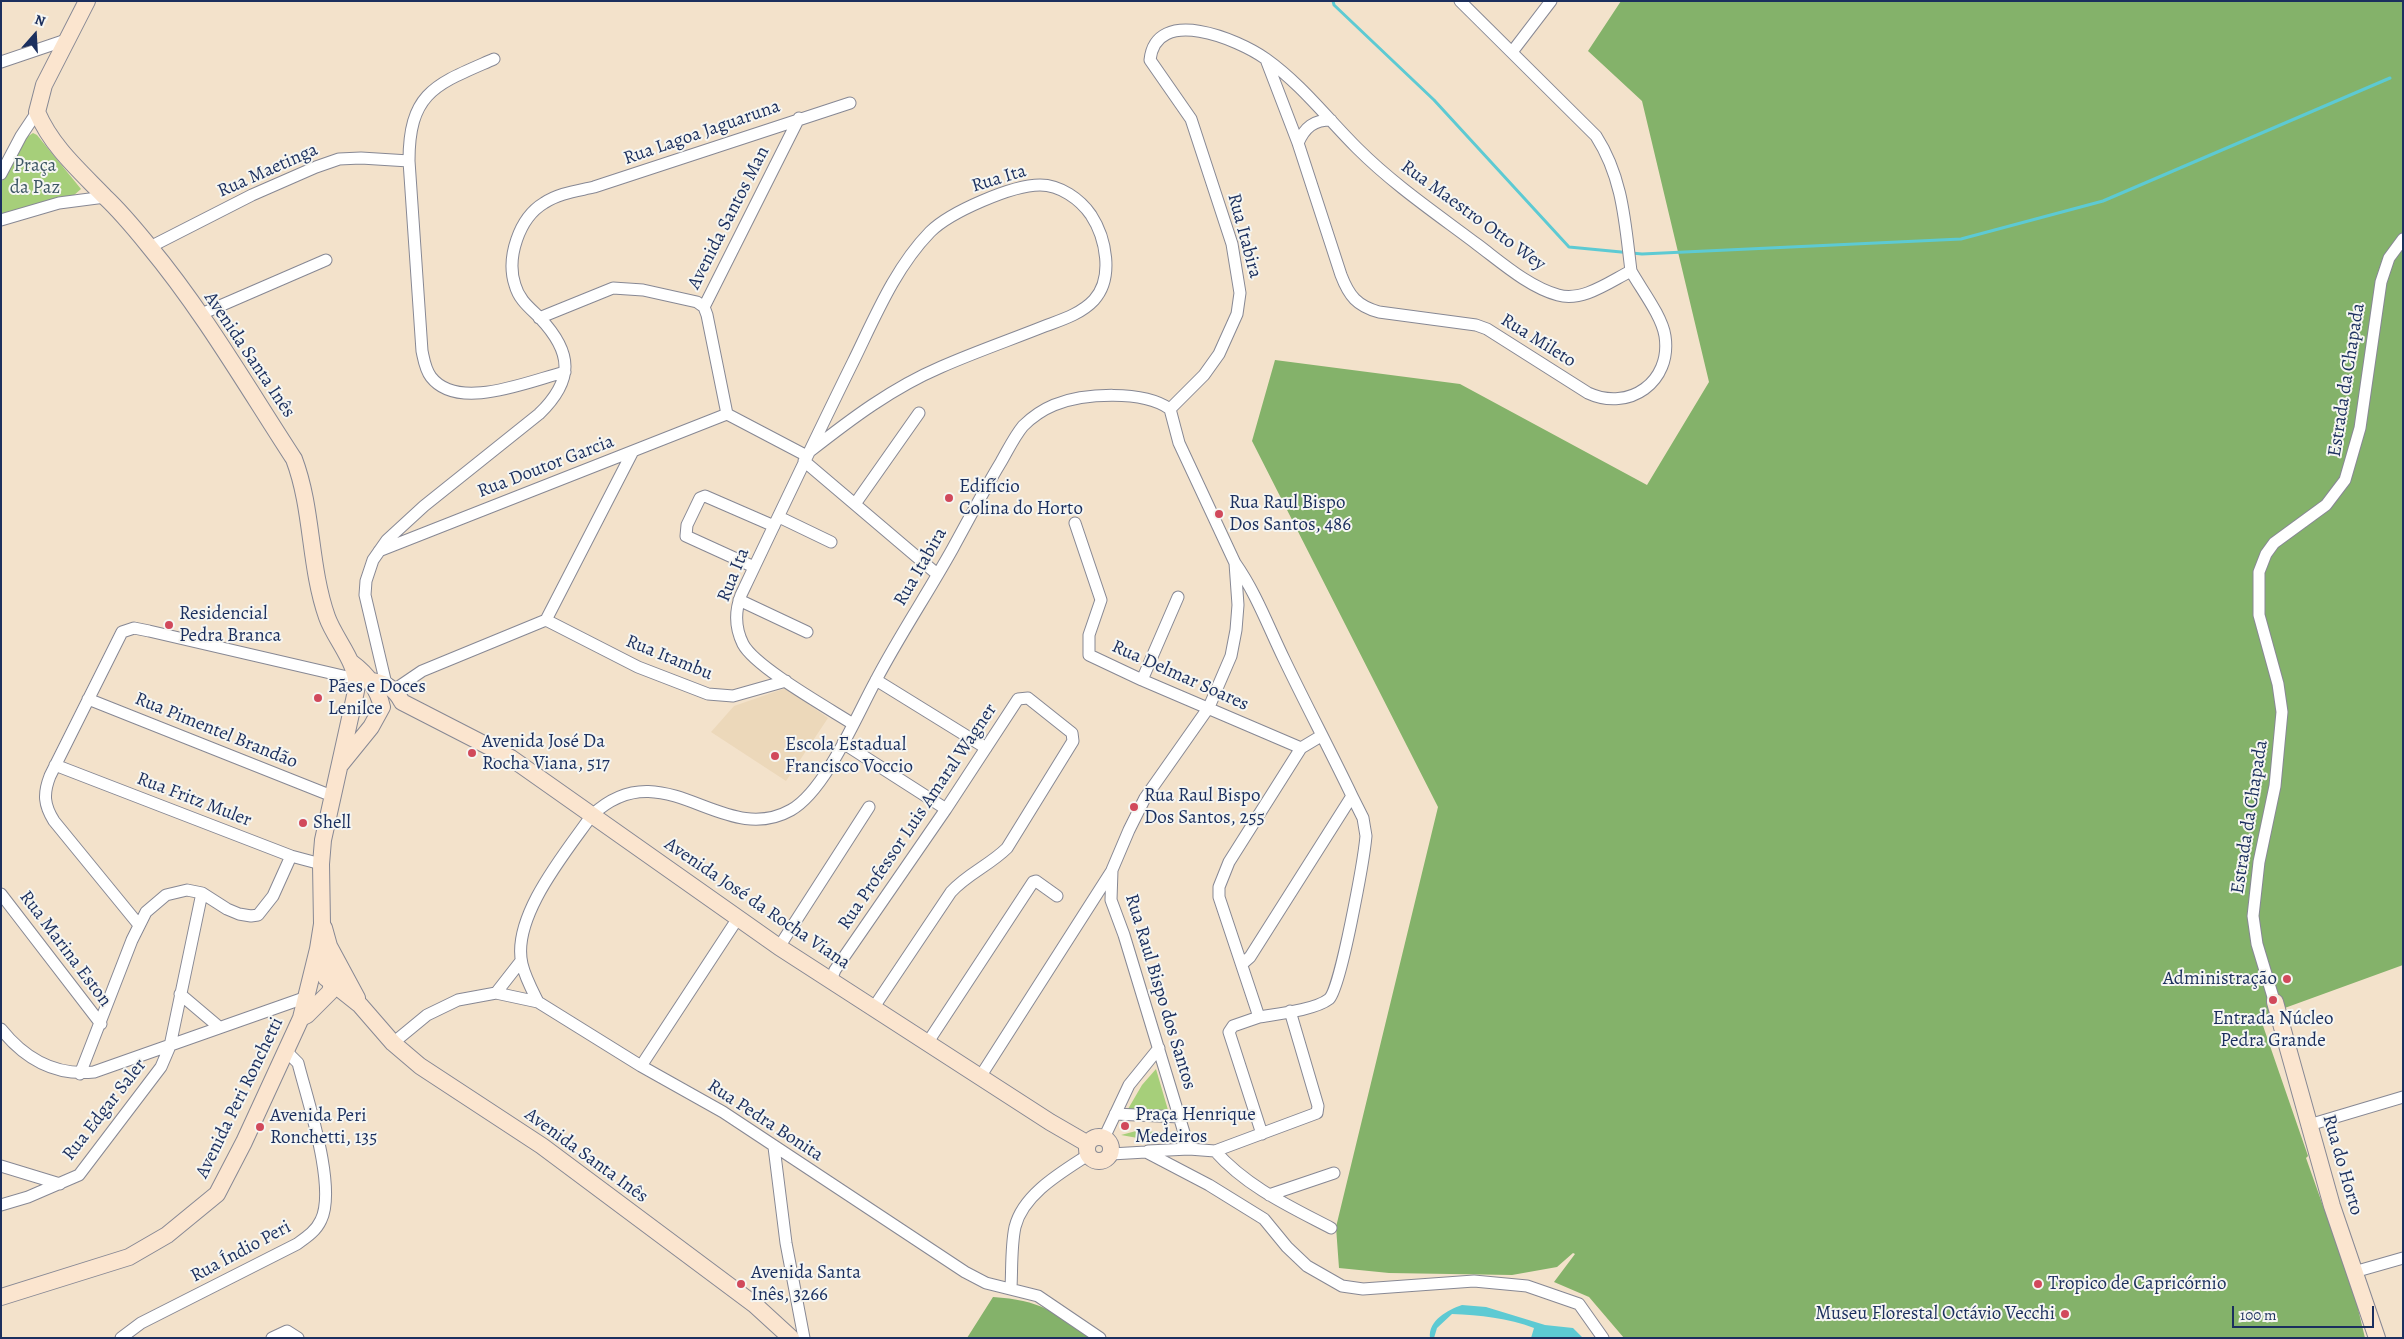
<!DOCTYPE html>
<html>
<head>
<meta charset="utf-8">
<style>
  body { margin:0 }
  #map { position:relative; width:2404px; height:1339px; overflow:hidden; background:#f3e2cb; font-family:Alegreya,serif }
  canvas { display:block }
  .frame { position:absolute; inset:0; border:2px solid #1b2f5e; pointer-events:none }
  .north { position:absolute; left:10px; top:10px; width:50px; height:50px; -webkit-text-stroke:4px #f6f6f2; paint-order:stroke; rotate:19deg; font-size:14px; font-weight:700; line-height:20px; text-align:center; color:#1b2f5e }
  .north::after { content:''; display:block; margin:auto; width:18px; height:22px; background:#1b2f5e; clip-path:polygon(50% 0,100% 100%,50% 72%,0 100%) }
  .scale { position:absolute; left:2232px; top:1306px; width:142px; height:22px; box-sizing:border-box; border:2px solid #1b2f5e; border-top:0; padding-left:6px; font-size:15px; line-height:18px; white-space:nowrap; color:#1b2f5e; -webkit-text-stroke:4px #f6f6f2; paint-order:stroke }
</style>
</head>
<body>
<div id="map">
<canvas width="2404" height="1339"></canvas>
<div class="frame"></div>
<div class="north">N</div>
<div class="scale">100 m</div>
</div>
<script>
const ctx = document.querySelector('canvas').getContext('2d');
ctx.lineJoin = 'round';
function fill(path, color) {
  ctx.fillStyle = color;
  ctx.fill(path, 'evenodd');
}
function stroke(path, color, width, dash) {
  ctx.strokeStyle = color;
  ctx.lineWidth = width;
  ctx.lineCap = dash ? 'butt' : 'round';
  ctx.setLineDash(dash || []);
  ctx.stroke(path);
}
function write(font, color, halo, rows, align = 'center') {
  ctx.font = font + ' Alegreya,serif';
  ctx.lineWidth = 4;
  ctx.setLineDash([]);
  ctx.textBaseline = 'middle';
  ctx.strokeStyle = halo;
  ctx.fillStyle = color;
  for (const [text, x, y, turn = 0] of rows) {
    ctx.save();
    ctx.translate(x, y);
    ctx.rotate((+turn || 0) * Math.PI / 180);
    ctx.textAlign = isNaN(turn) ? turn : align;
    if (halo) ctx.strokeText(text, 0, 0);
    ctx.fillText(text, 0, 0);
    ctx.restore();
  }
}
const built = new Path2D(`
  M786,688L828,718L786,781L711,732L734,706Z`);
const green = new Path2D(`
  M33,133L37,135L81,189L73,196L1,215V183L24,139Z
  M1156,1069L1168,1110L1128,1109L1142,1085Z
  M1136,1131L1160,1132L1165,1138L1154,1141L1121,1135Z`);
const forest = new Path2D(`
  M1621,1H2403V965L2260,1017L2308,1156L2306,1158L2355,1296L2365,1338H1624L1589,1297L1554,1282L1575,1254L1573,1253L1557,1267L1512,1275L1389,1273L1339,1268L1336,1227L1438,807L1252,441L1275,360L1460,384L1647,485L1709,382L1642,101L1588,51Z
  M993,1297C1040,1300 1055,1312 1093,1338H967Z`);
const water = new Path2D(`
  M1462,1305L1486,1307L1545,1325L1573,1328L1583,1338H1531L1534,1328C1508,1318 1480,1315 1452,1314L1437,1328L1434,1338H1430C1428,1320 1448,1310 1462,1305Z`);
const stream = new Path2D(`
  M1333,1L1334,5L1434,100L1569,247L1642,254L1961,239L2103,201L2390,78`);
const street = new Path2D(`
  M1512,52L1551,1
  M494,59C437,84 409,91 409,161L422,351C424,360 425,369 431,377C458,412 529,381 565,372
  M1,62L66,40
  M1267,62L1298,143L1341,275C1349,296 1357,306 1379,312L1476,325L1487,329L1588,393C1629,412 1672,382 1665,336C1662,316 1641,289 1631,271
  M1298,143C1305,127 1314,120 1331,120
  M1,174L21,136L37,112
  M1,220L59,203L105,197
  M150,247L252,195L316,167L339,159L361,158L409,161
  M704,307L799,118
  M199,315L326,260
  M539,318L613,288L643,290L697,302L704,307L707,315L727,414
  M1170,409L1204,375L1219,354L1237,314L1240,293L1232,244L1191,119L1150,60C1156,5 1238,39 1266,59C1301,84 1327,118 1357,148C1394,185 1437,214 1478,245C1502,263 1529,287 1558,295C1583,302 1609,282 1631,271C1625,223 1623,178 1596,136L1460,1
  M1170,409L1179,443L1235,563L1238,605L1236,630L1231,656L1209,707L1145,798L1129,830L1112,870L1111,900L1124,935L1189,1149
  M727,414L807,456
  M809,452C851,419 892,388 941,367C975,352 1010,340 1045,326C1061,320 1081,314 1094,300C1114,278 1106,238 1091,215C1080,199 1060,185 1040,185C1012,185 950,212 930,232C895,268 875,317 853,362C815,439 778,517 741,595C735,611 735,628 743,644C755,667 828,708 853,724
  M804,461L937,574
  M855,504L919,413
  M779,517L831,542
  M1075,523L1101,600L1089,635V655L1142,680L1301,748
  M379,551L727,414
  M1235,563C1256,593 1268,626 1284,659C1306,705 1330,750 1352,796L1363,818L1366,836C1364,858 1341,988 1329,999C1315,1010 1277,1014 1259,1017L1219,897V887L1229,862L1301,748L1321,736
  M754,567L686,536L687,525L700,498L705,496L774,526
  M739,600L807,632
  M546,620L638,667L708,694L733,696L786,681
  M876,680L986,748
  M1142,680L1178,597
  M386,684L365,595L366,581L373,560L387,540L424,506L539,414C574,380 573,353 540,318C530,308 519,300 515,285C506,258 519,218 544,203C559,193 577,191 594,187L850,103
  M394,690L422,671L546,620L632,453
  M88,699L332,796
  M843,743L946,809
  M55,765L291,856L321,864
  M1,894L101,1024
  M139,925L54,821C44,805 43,794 50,776L122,632L134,628L149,631L356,679
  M779,947L869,807
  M1242,964L1250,957L1352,796
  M831,980L835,970L946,809L1018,699L1028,698L1072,733L1073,741L1007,848C990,865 967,874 951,892L874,1007
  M496,993L521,961
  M180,994L219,1027
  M2273,997L2257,944L2253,916L2259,862L2275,786L2282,712L2278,684L2259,615V572L2266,554L2274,543L2326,505L2345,480L2360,428L2381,282L2389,258L2403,239
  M538,1002C532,990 525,977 522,964C511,917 566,852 592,815C664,748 722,849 791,810C825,791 856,717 875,682C899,636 928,593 953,548C969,519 984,490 1001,462C1008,450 1014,437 1023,426C1032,417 1042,410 1054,405C1084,393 1143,390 1170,409
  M1259,1017L1233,1026L1229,1032L1262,1134
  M1,1029C25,1059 56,1076 94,1072L304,998
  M928,1042L1033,882L1036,881L1057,896
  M393,1043L427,1015L458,1000L496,993L538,1002L641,1066L723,1112L965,1272L986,1283L1038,1296L1100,1338
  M641,1066L738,918
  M80,1074L132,940L146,912L166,895L187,890L202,893L227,909L239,914L251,916L258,915L273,896L291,856
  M980,1077L1111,872
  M1115,1114L1180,1117
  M2309,1125L2403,1097
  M1104,1138L1129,1085L1159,1048
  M774,1147L786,1243L804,1338
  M1148,1151L1189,1149L1215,1151L1317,1113L1318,1106L1290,1011
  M1215,1151C1247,1187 1289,1206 1331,1228
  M1111,1154L1146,1152L1209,1185L1264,1219L1287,1247L1307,1266L1342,1286L1363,1289L1474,1281L1527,1286L1579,1304L1603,1338
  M1,1166L60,1184
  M1269,1195L1334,1173
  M1,1205L28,1197L79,1175L161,1067L170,1046L202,893
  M2354,1272L2403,1258
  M1011,1288C1012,1268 1011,1246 1015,1227C1023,1194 1062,1172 1088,1155
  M121,1338L141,1323L297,1244C307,1237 316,1231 321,1220C337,1187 307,1099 298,1063L286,1051
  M272,1338L287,1331L298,1338`);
const secondary = new Path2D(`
  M87,1L44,85L37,112C52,147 79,170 105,197C121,212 135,229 148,245C203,311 247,387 294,459C313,509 309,566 327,617C335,640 360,665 356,691L323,840L321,864L322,924L318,949L326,978L360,1005L393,1043L420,1066L542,1146L755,1305L791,1338
  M365,680C382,682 394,686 402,702
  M402,702L511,758L779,947L1050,1122L1088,1144
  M341,764L371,727L382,707C378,690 367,674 352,663
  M324,928L329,946L357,998
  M2275,1002L2332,1206L2377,1338
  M301,1018L307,1015L330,992L334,974
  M1087 1149a12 12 0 1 1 24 0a12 12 0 1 1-24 0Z
  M1,1297L129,1257L167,1235L217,1194L244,1142L301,1018L318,949`);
const markers = [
  [949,498,5,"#d1495b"],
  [1219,514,5,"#d1495b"],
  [169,625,5,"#d1495b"],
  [318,698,5,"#d1495b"],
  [472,753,5,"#d1495b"],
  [775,756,5,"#d1495b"],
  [1134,807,5,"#d1495b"],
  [303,823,5,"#d1495b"],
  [2287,979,5,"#d1495b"],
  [2273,1000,5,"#d1495b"],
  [1125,1126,5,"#d1495b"],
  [260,1127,5,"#d1495b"],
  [741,1284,5,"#d1495b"],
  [2038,1284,5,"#d1495b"],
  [2065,1314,5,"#d1495b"]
];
const streetNames = [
  ["Rua Lagoa Jaguaruna",702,133,-19],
  ["Rua Maetinga",268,171,-24],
  ["Rua Ita",999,179,-17],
  ["Rua Maestro Otto Wey",1473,216,36],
  ["Avenida Santos Man",729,218,-63],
  ["Rua Itabira",1244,236,75],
  ["Rua Mileto",1538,341,32],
  ["Avenida Santa Inês",249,355,56],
  ["Estrada da Chapada",2347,380,-81],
  ["Rua Doutor Garcia",546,467,-21],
  ["Rua Itabira",921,567,-60],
  ["Rua Ita",734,575,-68],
  ["Rua Itambu",669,658,22],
  ["Rua Delmar Soares",1180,676,24],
  ["Rua Pimentel Brandão",216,731,22],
  ["Rua Fritz Muler",194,800,21],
  ["Rua Professor Luis Amaral Wagner",918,817,-56],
  ["Estrada da Chapada",2250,817,-81],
  ["Avenida José da Rocha Viana",757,904,34],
  ["Rua Marina Eston",65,949,53],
  ["Rua Raul Bispo dos Santos",1160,992,73],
  ["Avenida Peri Ronchetti",240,1098,-64],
  ["Rua Edgar Saler",105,1110,-52],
  ["Rua Pedra Bonita",765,1121,33],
  ["Avenida Santa Inês",586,1156,36],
  ["Rua do Horto",2342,1165,74],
  ["Rua Índio Peri",241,1252,-28]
];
const parkNames = [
  ["Praça",35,166],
  ["da Paz",35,188]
];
const poiNames = [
  ["Edifício",959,487],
  ["Colina do Horto",959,509],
  ["Rua Raul Bispo",1229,503],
  ["Dos Santos, 486",1229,525],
  ["Residencial",179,614],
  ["Pedra Branca",179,636],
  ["Pães e Doces",328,687],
  ["Lenilce",328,709],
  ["Avenida José Da",482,742],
  ["Rocha Viana, 517",482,764],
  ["Escola Estadual",785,745],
  ["Francisco Voccio",785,767],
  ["Rua Raul Bispo",1144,796],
  ["Dos Santos, 255",1144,818],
  ["Shell",313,823],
  ["Administração",2277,979,"right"],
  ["Entrada Núcleo",2273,1019,"center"],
  ["Pedra Grande",2273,1041,"center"],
  ["Praça Henrique",1135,1115],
  ["Medeiros",1135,1137],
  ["Avenida Peri",270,1116],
  ["Ronchetti, 135",270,1138],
  ["Avenida Santa",751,1273],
  ["Inês, 3266",751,1295],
  ["Tropico de Capricórnio",2048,1284],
  ["Museu Florestal Octávio Vecchi",2055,1314,"right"]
];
fill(built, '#ecd8ba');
fill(green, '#a6cf7a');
fill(forest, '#84b26a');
fill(water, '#5dcad3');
stroke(stream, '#5dcad3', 3);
stroke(street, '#878894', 13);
stroke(secondary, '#878894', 18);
stroke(street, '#fff', 11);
stroke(secondary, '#fbe5cf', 16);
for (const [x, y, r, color] of markers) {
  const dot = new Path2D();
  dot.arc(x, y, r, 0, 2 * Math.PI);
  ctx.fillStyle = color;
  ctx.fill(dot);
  stroke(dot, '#f6f6f2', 2);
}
write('19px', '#1b2f5e', '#f6f6f2', streetNames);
write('19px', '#3e5765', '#f6f6f2', parkNames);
write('19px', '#1b2f5e', '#f6f6f2', poiNames, 'left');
</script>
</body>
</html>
